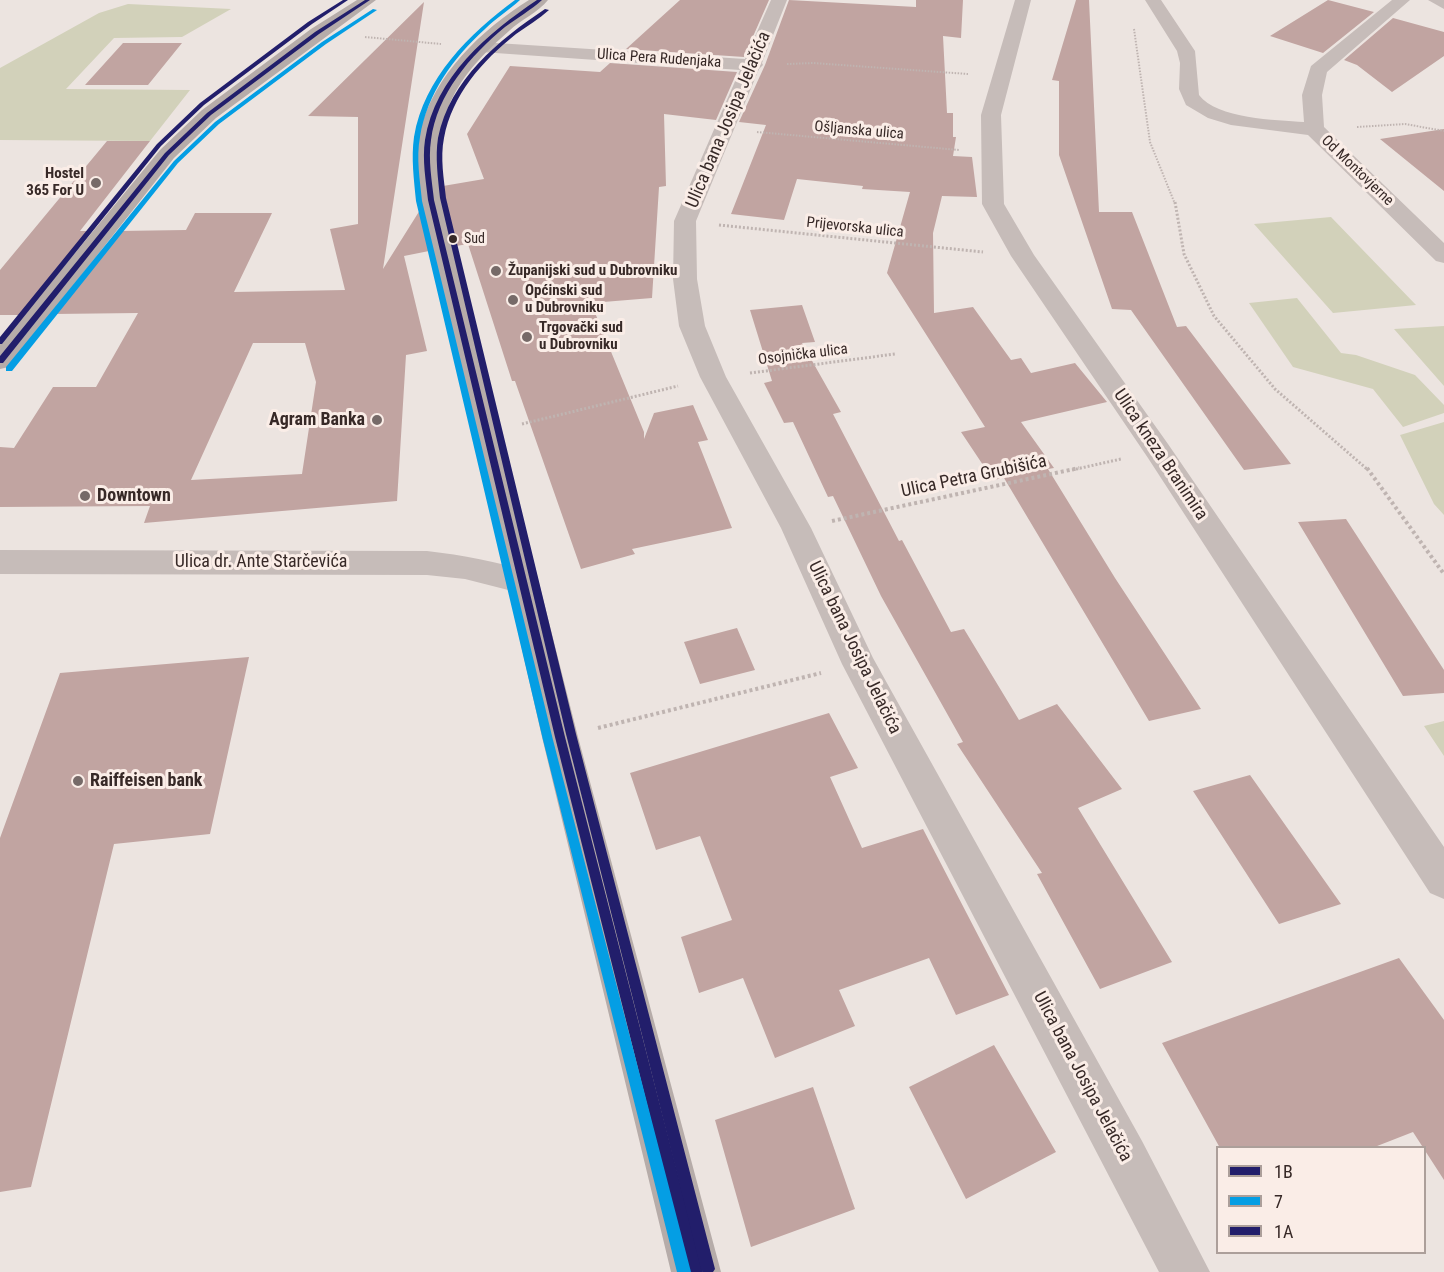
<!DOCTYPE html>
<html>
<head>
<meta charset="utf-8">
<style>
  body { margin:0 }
  #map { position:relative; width:1444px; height:1272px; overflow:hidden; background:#ece4e0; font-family:"Roboto Condensed",sans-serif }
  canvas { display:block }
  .legend { position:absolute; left:1216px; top:1146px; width:210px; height:108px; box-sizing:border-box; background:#faede7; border:2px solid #ac9f9a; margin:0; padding:8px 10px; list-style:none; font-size:18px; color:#372927 }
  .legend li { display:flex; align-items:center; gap:12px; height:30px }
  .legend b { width:30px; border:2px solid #ac9f9a }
</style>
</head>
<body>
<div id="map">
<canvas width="1444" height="1272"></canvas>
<ul class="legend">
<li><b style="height:8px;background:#221e6b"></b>1B</li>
<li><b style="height:8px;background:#049ee4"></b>7</li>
<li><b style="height:8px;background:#221e6b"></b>1A</li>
</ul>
</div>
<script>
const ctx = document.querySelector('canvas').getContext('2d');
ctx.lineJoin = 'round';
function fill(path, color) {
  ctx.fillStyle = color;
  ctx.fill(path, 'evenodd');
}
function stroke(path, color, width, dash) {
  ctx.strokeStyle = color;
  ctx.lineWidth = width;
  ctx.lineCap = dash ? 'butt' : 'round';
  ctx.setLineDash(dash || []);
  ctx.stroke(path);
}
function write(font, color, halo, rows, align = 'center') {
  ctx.font = font + ' "Roboto Condensed",sans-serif';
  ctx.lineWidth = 6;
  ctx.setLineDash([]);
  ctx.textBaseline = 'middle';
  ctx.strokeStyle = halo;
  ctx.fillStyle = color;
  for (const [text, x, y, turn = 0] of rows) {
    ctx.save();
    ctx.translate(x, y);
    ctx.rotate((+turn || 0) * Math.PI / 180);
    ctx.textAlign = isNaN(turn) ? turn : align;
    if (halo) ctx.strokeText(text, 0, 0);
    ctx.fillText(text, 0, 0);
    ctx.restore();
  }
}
const green = new Path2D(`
  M128,4L231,9L182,37L114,38L66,89L190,90L150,141L0,140V68L99,13Z
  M1331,217L1416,305L1333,313L1254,224Z
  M1297,298L1341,353L1356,355L1415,375L1444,405V413L1403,427L1373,389L1293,367L1249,303Z
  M1444,326V386L1394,329Z
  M1444,422V515L1434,504L1400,435Z
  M1444,721V756L1424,726Z`);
const building = new Path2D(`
  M680,0H769L744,57L626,49Z
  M789,0L916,7V0H963L961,38L943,36L947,113H953V137H956L953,156L972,157L977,197L942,196L933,233L934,313L973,307L1011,360L1021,358L1031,373L1075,363L1107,402L1021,422L1054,468L1048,469L1115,578L1201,709L1149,721L1004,478L993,480L961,432L985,427L887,273L910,192L862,189L863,186L797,179L784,220L731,214L766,125L739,122L765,65Z
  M1076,0H1089L1099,212H1132L1177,327L1186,326L1291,464L1244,470L1131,310L1112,309L1059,155V81L1052,80Z
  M1328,0L1374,12L1323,53L1270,36Z
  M424,2L383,269L420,210L429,251L404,256L427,351L406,355L397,501L144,523L150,506L0,507V447L14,448L53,387H96L138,313L53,314L119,231L186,230L195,213H272L234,292L345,290L330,229L358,224V117L308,116ZM253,343H305L316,382L302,474L191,480Z
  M1393,18L1444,32V56L1392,92L1357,65L1344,60Z
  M123,43H182L148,85H85Z
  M610,63L737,72L716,120L664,114L666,186L659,187L652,298L591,303L644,432V439L654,413L693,405L708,440L698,442L732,528L632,549L635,554L581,569L515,381H512L468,244L456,246L443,186L484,179L467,134L510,66L600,72Z
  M1444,129V191L1380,139Z
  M107,141H150L80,231H90L21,315H0V270Z
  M802,305L815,342L802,343L841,412L833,414L899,541L902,540L951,632L964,629L1019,720L1057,704L1122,789L1078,808L1172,962L1100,989L1037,874L1042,873L957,744L963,742L881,596L833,496L828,497L793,422L784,423L764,383L772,381L750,310Z
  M1346,519L1444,670V693L1403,696L1298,522Z
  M737,628L755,670L700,684L684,642Z
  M249,657L210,834L114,844L31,1187L0,1192V838L60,673Z
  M829,713L858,768L830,777L862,848L923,829L1009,995L956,1015L929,958L839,990L855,1026L775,1058L743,978L699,993L681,937L732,920L700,836L656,850L630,773Z
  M1250,775L1341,904L1279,924L1193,791Z
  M1399,958L1444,1020V1180L1413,1132L1372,1148H1220L1162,1043Z
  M994,1045L1056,1152L966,1199L909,1087Z
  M813,1087L855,1209L751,1247L715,1120Z`);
const pathFar2 = new Path2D(`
  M1134,29L1150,142L1175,204
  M365,37L441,44
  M787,64L813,63L968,74
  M1357,127L1405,124L1444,131
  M757,132L959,150`);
const pathFar1 = new Path2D(`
  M1175,202L1184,254L1214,316L1275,389L1368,470
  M719,225L983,252
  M750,373L895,354
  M522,424L678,386
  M1072,470L1121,459`);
const path = new Path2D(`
  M1367,468L1444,574
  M832,521L1079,468
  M598,728L821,673`);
const minor = new Path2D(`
  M771,0H787L762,63L763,65L759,69L696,221L697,279L705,326L726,377L811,528L873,658L1142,1141L1210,1272H1159L842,664L781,528L700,377L679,326L673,279L674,221L740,70L481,52L472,47L481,42L745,59Z
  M1015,0H1031L1001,115L1004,204L1034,255L1168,444L1444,847V899L1430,893L1148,458L1011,256L982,204L981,115Z
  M1145,0H1161L1195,51L1199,95C1217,119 1276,120 1304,122L1302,95L1311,66L1392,0H1410L1327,72L1322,95L1324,127L1444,243V263L1436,261L1308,135L1231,125L1208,118L1186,105L1179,89L1180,63L1177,51Z
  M1428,0H1444V9Z
  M0,550L427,551C463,555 497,562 531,572L536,581L531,590L520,593L465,579L427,575L0,574Z`);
const secondary = new Path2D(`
  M357,0H376L216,118L174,158L9,367L0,369V344L160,150L202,110L311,29Z
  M529,0H548C539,12 520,20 509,31C448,84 433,120 442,200L578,737L721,1272H671L542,737L420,200C418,178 414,154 420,131C434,75 481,30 529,0Z`);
const bus1 = new Path2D(`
  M365,0H370L319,34L211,115L169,155L3,363H0V356L165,153L207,113L315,32Z
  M537,0H542C531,10 517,18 505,27C470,56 437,94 431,140C428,160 432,181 434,200L565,737L703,1272H689L555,737L428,200C426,181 422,160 425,140C435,77 488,33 537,0Z`);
const bus2 = new Path2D(`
  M515,0H520C509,10 496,18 485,29C453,58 427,94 420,137C416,158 420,180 422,201L553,740L691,1272H677L543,740L416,201C414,180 411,158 414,137C424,78 469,34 515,0Z
  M373,9L377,10L326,44L219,124L178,163L12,371H6V367L174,161L215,122L322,42Z`);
const bus3 = new Path2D(`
  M343,0H348L312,24L204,105L161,146L2,344H0V337L157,144L200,103L308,22Z
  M545,9L549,10C539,19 527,26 516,34C482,61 452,95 444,138C440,158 444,179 446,198L576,734L715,1269L713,1272H703L701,1269L566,734L440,198C438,178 435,157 438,138C450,79 499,40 545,9Z`);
const markers = [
  [96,183,6,"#766a68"],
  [453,239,5,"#372927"],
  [496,271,6,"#766a68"],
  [513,300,6,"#766a68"],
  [527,337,6,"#766a68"],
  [377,420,6,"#766a68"],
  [85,496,6,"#766a68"],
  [78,781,6,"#766a68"]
];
const farBusnames = [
  ["Sud",464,239]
];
const farStreetnames = [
  ["Ulica Pera Rudenjaka",659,59,4],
  ["Ošljanska ulica",859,131,5],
  ["Od Montovjerne",1357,171,44],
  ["Prijevorska ulica",855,228,6],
  ["Osojnička ulica",803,355,-7]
];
const farPoinames = [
  ["Hostel",84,174,"right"],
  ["365 For U",84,191,"right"],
  ["Županijski sud u Dubrovniku",508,271],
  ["Općinski sud",525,291],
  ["u Dubrovniku",525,308],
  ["Trgovački sud",539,328],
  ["u Dubrovniku",539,345]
];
const streetNames = [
  ["Ulica bana Josipa Jelačića",729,120,-67],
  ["Ulica kneza Branimira",1160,455,56],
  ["Ulica Petra Grubišića",974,477,-12],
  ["Ulica dr. Ante Starčevića",261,562],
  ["Ulica bana Josipa Jelačića",854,648,64],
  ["Ulica bana Josipa Jelačića",1082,1077,62]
];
const poiNames = [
  ["Agram Banka",365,420,"right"],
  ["Downtown",97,496],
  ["Raiffeisen bank",90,781]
];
fill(green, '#d2d1ba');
fill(building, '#c1a4a1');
stroke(pathFar2, '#bfb4b1', 2, [1.5, 1.5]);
stroke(pathFar1, '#bfb4b1', 3, [2, 2]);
stroke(path, '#bfb4b1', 4, [3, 3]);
fill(minor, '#c6bcb9');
fill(secondary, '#b6aca9');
fill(bus1, '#221e6b');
fill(bus2, '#049ee4');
fill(bus3, '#221e6b');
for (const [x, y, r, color] of markers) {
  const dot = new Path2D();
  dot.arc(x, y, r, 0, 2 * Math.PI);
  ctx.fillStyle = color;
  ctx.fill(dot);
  stroke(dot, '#faede7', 2);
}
write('14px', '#372927', '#faede7', farBusnames, 'left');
write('15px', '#372927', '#faede7', farStreetnames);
write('bold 15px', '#372927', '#faede7', farPoinames, 'left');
write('18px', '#372927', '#faede7', streetNames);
write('bold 18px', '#372927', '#faede7', poiNames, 'left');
</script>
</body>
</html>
